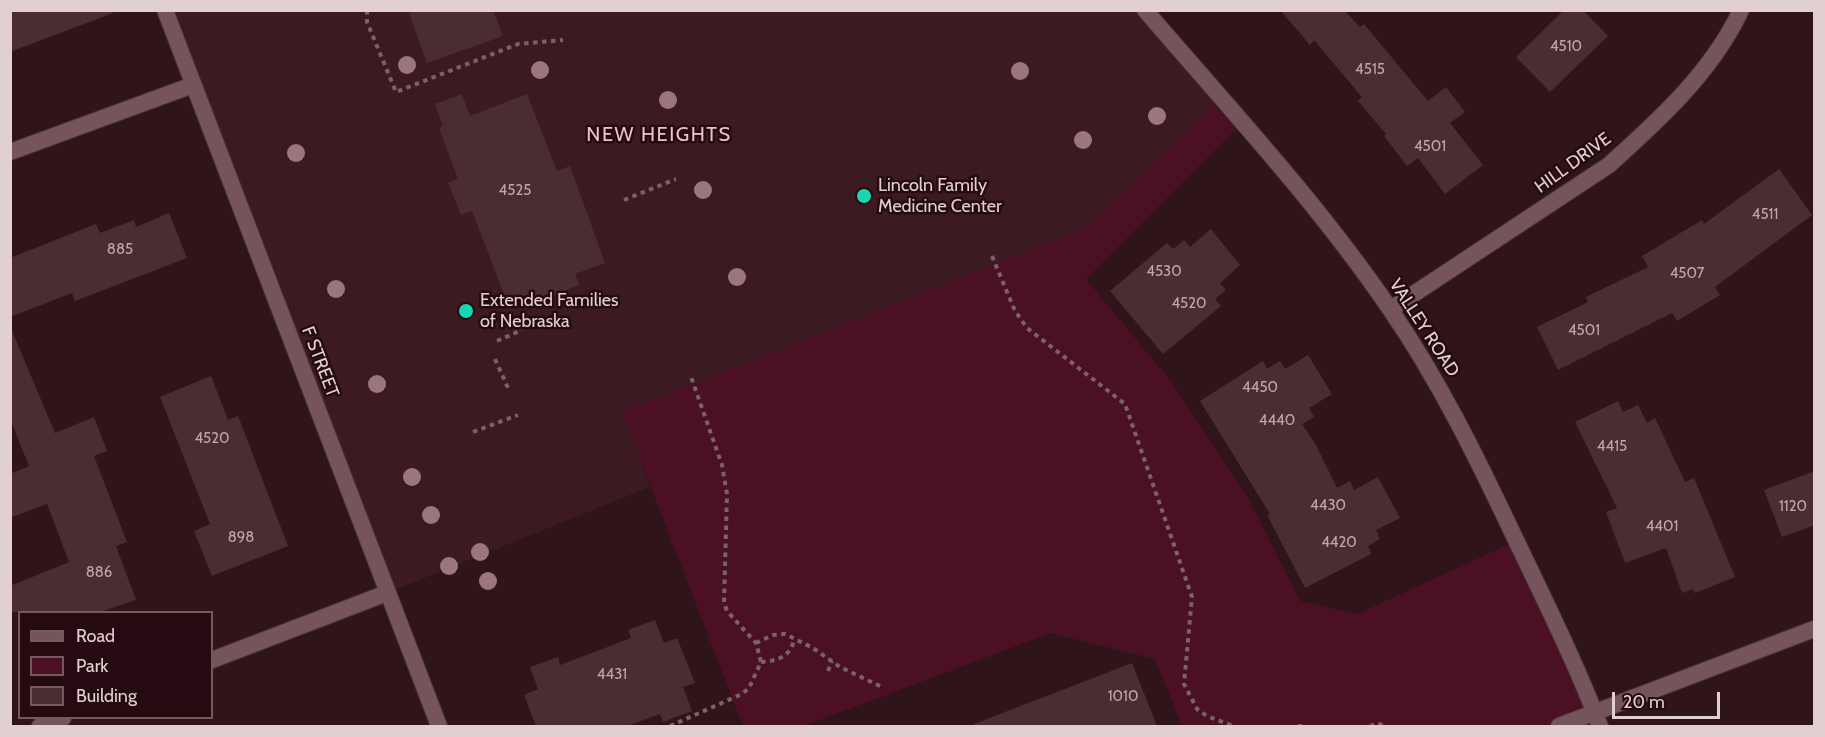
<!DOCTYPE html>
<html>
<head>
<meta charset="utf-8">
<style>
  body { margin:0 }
  #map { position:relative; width:1825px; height:737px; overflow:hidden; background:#2f141a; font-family:Cabin,sans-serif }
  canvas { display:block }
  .frame { position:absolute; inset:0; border:12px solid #e2cfd2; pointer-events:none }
  .legend { position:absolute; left:18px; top:611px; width:195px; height:108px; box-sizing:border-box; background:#250b11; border:2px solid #71595e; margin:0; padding:8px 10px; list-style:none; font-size:18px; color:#e2cfd2 }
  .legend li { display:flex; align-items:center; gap:12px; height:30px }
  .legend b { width:30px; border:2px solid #71595e }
  .scale { position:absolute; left:1612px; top:692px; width:108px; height:27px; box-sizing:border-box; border:3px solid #e2cfd2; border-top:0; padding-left:8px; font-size:18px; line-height:21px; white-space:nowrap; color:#e2cfd2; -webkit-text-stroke:4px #250b11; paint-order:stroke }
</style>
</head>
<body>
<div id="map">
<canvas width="1825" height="737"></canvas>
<div class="frame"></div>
<ul class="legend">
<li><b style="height:8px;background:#75545b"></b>Road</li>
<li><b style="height:16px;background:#4b1023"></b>Park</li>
<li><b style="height:16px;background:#4a2d33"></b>Building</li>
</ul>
<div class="scale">20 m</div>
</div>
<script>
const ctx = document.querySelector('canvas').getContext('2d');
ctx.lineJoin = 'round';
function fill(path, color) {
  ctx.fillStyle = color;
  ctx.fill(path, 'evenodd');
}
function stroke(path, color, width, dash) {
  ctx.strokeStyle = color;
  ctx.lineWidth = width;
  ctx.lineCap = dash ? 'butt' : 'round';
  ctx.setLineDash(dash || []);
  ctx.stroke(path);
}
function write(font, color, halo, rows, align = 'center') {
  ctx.font = font + ' Cabin,sans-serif';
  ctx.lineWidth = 5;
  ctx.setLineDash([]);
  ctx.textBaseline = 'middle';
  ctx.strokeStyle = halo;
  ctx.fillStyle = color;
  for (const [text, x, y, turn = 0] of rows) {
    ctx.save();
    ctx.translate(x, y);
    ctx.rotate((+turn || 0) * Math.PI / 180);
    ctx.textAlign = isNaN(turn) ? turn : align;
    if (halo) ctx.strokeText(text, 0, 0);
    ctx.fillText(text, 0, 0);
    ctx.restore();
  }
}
const built = new Path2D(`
  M165,11H1145L1221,98L1086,228L623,412L650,487L387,593Z`);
const green = new Path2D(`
  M1221,98L1243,122L1086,279L1171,381L1246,494L1300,601L1357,614L1516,541L1595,713L1559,726H1182L1155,659L1051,633L804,726H743L622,412L1086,228Z`);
const building = new Path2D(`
  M10,10H112L113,13L10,52Z
  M408,10H493L503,36L427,63Z
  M1280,10H1348L1346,12L1360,27L1364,24L1428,101L1446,87L1465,112L1450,123L1483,165L1445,194L1418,158L1407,166L1384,136L1386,134L1358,101L1362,97L1314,40L1310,45Z
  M1564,10H1583L1608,36L1550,92L1516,57Z
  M462,94L470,116L527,94L557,171L570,166L605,263L575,274L579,285L526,306L517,295L506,299L472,211L461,215L448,183L458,179L439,128L443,126L435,104Z
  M1779,169L1812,215L1715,287L1720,295L1677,321L1672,313L1558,370L1537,327L1588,302L1586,297L1648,267L1642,256L1702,220L1704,224Z
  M169,213L187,258L75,301L72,293L10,317V258L96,224L100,233L134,220L136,227Z
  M1211,229L1240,265L1220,283L1226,290L1215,299L1221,306L1163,354L1110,291L1167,243L1173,249L1184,240L1190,247Z
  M10,326L55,433L94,417L107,451L94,456L127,542L116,546L136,600L100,612H10V586L69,562L47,504L10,518V474L29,466L10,419Z
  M1308,355L1332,394L1309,408L1314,417L1302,424L1316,445L1337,488L1350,481L1354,490L1378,477L1400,518L1376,530L1380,539L1368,546L1371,554L1305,588L1267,515L1270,514L1200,401L1263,361L1267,369L1280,361L1285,369Z
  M211,376L228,420L238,416L288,546L212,576L194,531L210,524L160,397Z
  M1618,401L1623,412L1638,405L1647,423L1655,418L1685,482L1694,478L1735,577L1695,593L1693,589L1682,593L1666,548L1625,563L1606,512L1617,508L1575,422Z
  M1815,471V525L1782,537L1764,490Z
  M655,620L664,643L677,638L695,683L683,687L692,711L663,722L660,714L627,726H536L524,695L538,689L530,667L558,657L560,665L631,638L628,630Z
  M1132,663L1157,726H974V724Z`);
const path = new Path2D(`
  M367,10V22L396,92L518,44L563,40
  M624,200L676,179
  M992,256L1015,311L1027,328L1125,404L1192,597L1184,684L1197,709L1207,716L1233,726
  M497,341L522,330
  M495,359L508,388
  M473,432L518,415
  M756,643L773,635L785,634L813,648L840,667L882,687
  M761,662C777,661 790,657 794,640
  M828,671L832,661
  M670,726L742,694L749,688L761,662L756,643L727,611L724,603L727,494L722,465L690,374
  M1298,726H1305
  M1370,726L1378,723L1384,726`);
const minor = new Path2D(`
  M165,10L439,726
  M10,152L193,85
  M1391,309L1609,165C1659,120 1712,72 1741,10
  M212,660L387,593
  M40,726L63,718
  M1559,726L1814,629`);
const tertiary = new Path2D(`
  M1145,10C1229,108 1317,202 1390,309C1439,380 1477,458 1514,536C1544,599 1575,661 1600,726`);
const trees = [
  [407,65],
  [540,70],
  [1020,71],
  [668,100],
  [1157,116],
  [1083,140],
  [296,153],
  [703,190],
  [737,277],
  [336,289],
  [377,384],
  [412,477],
  [431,515],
  [480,552],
  [449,566],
  [488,581]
];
const markers = [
  [864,196,8,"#16d5b3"],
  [466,311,8,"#16d5b3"]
];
const numberNames = [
  ["4510",1566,47],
  ["4515",1370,70],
  ["4501",1430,147],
  ["4525",515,191],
  ["4511",1765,215],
  ["885",120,250],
  ["4530",1164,272],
  ["4507",1687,274],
  ["4520",1189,304],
  ["4501",1584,331],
  ["4450",1260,388],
  ["4440",1277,421],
  ["4520",212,439],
  ["4415",1612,447],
  ["4430",1328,506],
  ["1120",1793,507],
  ["4401",1662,527],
  ["898",241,538],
  ["4420",1339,543],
  ["886",99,573],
  ["4431",612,675],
  ["1010",1123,697]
];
const streetNames = [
  ["HILL DRIVE",1573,163,-36],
  ["VALLEY ROAD",1424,328,57],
  ["F STREET",320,362,69]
];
const poiNames = [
  ["Lincoln Family",878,186],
  ["Medicine Center",878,207],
  ["Extended Families",480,301],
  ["of Nebraska",480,322]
];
const neighbourhoodNames = [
  ["NEW HEIGHTS",659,135]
];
fill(built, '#3c1a22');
fill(green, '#4b1023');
fill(building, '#4a2d33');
stroke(minor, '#473237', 18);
stroke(tertiary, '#473237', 18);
stroke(path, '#7a6267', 4, [4.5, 4.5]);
stroke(minor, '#75545b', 16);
stroke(tertiary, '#75545b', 16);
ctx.fillStyle = '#9b767e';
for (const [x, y] of trees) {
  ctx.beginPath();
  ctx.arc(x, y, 9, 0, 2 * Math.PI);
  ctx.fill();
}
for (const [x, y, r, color] of markers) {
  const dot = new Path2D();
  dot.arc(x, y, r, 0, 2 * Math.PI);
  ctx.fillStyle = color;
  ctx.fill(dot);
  stroke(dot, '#250b11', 2);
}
write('15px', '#bca6aa', null, numberNames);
write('18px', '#e2cfd2', '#250b11', streetNames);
write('18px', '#e2cfd2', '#250b11', poiNames, 'left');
ctx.letterSpacing = '1.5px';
write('20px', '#e9c3c9', '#250b11', neighbourhoodNames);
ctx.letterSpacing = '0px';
</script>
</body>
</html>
